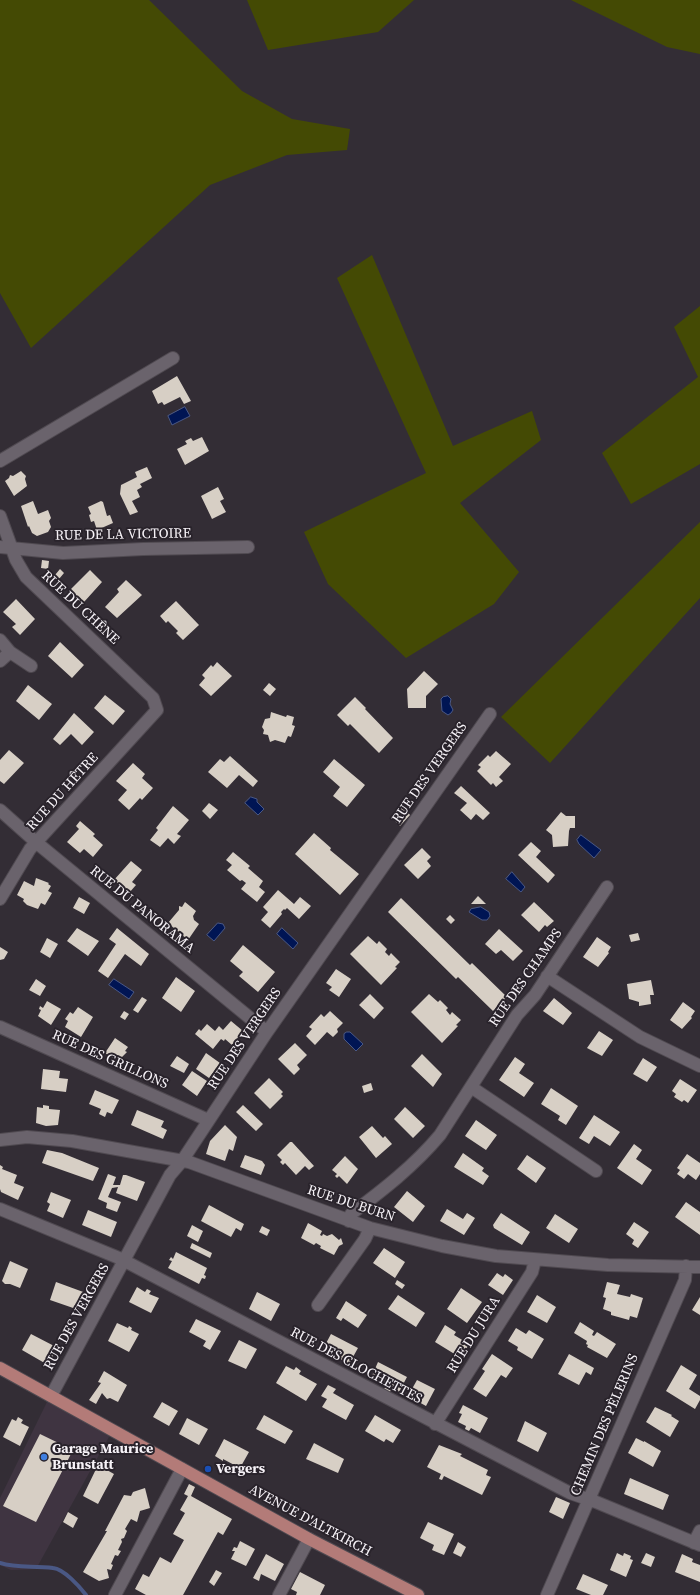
<!DOCTYPE html>
<html>
<head>
<meta charset="utf-8">
<style>
  body { margin:0 }
  canvas { display:block; background:#332d35 }
</style>
</head>
<body>
<canvas width="700" height="1595"></canvas>
<script>
const ctx = document.querySelector('canvas').getContext('2d');
ctx.lineJoin = 'round';
function fill(path, color) {
  ctx.fillStyle = color;
  ctx.fill(path, 'evenodd');
}
function stroke(path, color, width, dash) {
  ctx.strokeStyle = color;
  ctx.lineWidth = width;
  ctx.lineCap = dash ? 'butt' : 'round';
  ctx.setLineDash(dash || []);
  ctx.stroke(path);
}
function write(font, color, halo, rows, align = 'center') {
  ctx.font = font + ' "Source Serif 4",serif';
  ctx.lineWidth = 4;
  ctx.setLineDash([]);
  ctx.textBaseline = 'middle';
  ctx.strokeStyle = halo;
  ctx.fillStyle = color;
  for (const [text, x, y, turn = 0] of rows) {
    ctx.save();
    ctx.translate(x, y);
    ctx.rotate((+turn || 0) * Math.PI / 180);
    ctx.textAlign = isNaN(turn) ? turn : align;
    if (halo) ctx.strokeText(text, 0, 0);
    ctx.fillText(text, 0, 0);
    ctx.restore();
  }
}
const built = new Path2D(`
  M47,1402L110,1435L36,1569L11,1570L0,1565V1498Z`);
const green = new Path2D(`
  M0,0H149L242,91L292,119L350,129L347,150L287,155L210,185L31,348L0,293Z
  M247,0H414L378,32L268,50Z
  M571,0H700V54L667,47Z
  M372,255L453,446L532,411L541,440L460,503L519,572L494,604L406,658L328,584L304,532L426,473L337,278Z
  M700,306V464L631,504L602,453L698,377L674,327Z
  M700,522V598L550,763L501,717Z`);
const water = new Path2D(`
  M185,407L190,416L172,425L168,416Z
  M448,696L451,699L450,704L453,710L451,713L448,715L442,711L441,699L443,697Z
  M251,797L257,799V802L264,809L258,815L245,803Z
  M581,835L601,850L594,858L579,844L577,840Z
  M512,872L525,887L521,892L506,879Z
  M481,907L489,912L490,916L487,920H482L469,912L471,909Z
  M218,923L223,924L225,928L214,941L207,935Z
  M282,928L298,943L293,949L277,934Z
  M114,979L134,992L129,999L109,985Z
  M347,1032H350L363,1044L356,1051L344,1039V1034Z`);
const stream = new Path2D(`
  M0,1563C17,1569 35,1565 53,1568C64,1569 80,1587 86,1595`);
const building = new Path2D(`
  M177,376L191,401L184,404L180,397L164,405L162,402L158,404L152,391Z
  M202,437L209,451L185,465L177,449L187,444L185,441L191,438L193,441Z
  M147,467L152,478L140,484L142,487L137,490L140,497L132,501L138,512L130,515L120,494L121,485L137,477L135,472Z
  M21,471L26,476L25,479L27,486L14,496L5,481L9,478L10,475L13,476Z
  M218,487L224,499L220,501L226,512L212,519L201,496Z
  M33,501L38,514L48,510L51,518L49,521L51,527L48,532L37,536L32,533L29,526L28,527L21,506Z
  M101,501L103,502L107,516L110,515L113,523L97,530L94,521L91,522L89,515L91,514L88,507Z
  M42,560L49,561L48,569L41,568Z
  M60,569L64,573L59,579L55,575Z
  M90,570L102,582L84,602L70,590Z
  M126,580L142,595L117,618L105,607L119,592L117,589Z
  M16,599L35,619L20,635L12,627L16,624L3,612Z
  M176,601L199,625L183,640L176,633L178,631L168,621L166,623L160,616Z
  M60,642L84,665L72,678L48,656Z
  M217,662L232,676L211,696L199,685L205,678L202,675L211,665L213,667Z
  M424,671L438,684L426,696V708H408L407,689Z
  M269,683L276,689L270,696L263,690Z
  M28,685L52,704L39,720L16,701Z
  M105,695L125,711L113,725L94,708Z
  M355,697L366,708L365,709L393,738L379,753L350,724L348,726L337,715Z
  M271,712L286,717L287,715L294,717L292,725L295,726L291,737L288,736L285,743L275,740L270,742L268,735L263,734L264,730L262,727L265,719L270,718Z
  M74,713L94,732L82,745L71,734L60,745L53,739Z
  M9,750L24,763L4,784L0,781V760Z
  M496,751L511,764L499,777L503,781L496,787L493,783L491,785L477,771L481,767L478,765L488,755L490,757Z
  M230,756L258,781L253,787L239,775L227,788L208,772L220,759L224,762Z
  M334,759L365,785L347,807L333,796L340,787L323,772Z
  M133,763L145,774L142,778L153,788L142,800L140,798L129,810L118,800L127,790L116,781Z
  M461,786L490,813L483,820L476,814L471,820L460,810L467,803L454,793Z
  M209,803L218,810L210,819L202,811Z
  M173,806L189,820L177,834L181,836L174,844L168,838L160,847L150,840L158,830L156,828Z
  M402,806L410,815L400,826L391,817Z
  M561,812L566,816H575V828H570L569,831L568,846L553,847L552,835L546,830Z
  M80,821L95,834L93,836L103,845L93,857L84,849L80,853L67,842L79,829L76,826Z
  M314,833L331,848L330,850L359,874L340,895L295,854Z
  M531,842L541,851L536,857L555,875L548,883L518,855Z
  M422,848L431,857L427,861L431,866L418,879L404,865Z
  M233,852L250,866L248,868L263,881L259,887L265,892L257,902L241,889L246,883L242,880L240,881L227,870L232,865L226,860Z
  M131,861L142,870L132,882L136,885L129,893L114,880Z
  M36,878L49,883L48,884L51,886L48,891L52,893L45,905L41,903L38,909L27,905L23,901L24,899L17,895L24,881L34,886Z
  M278,890L294,904L300,897L311,906L299,919L287,908L285,910L284,909L281,912L282,914L270,928L261,920L268,912L263,907Z
  M478,896L486,904H471Z
  M79,897L90,903L84,914L73,908Z
  M401,898L470,965L472,963L507,997L493,1011L458,977L456,979L388,912Z
  M185,902L196,911L193,916L194,920L199,924L188,940L168,923L179,910V906L182,907Z
  M534,902L554,921L547,927L545,925L539,932L521,915Z
  M450,915L455,920L451,924L446,919Z
  M77,928L99,941L88,956L67,941Z
  M117,928L149,954L141,966L125,954L108,978L98,971L116,944L109,939Z
  M499,929L523,951L513,961L501,950L496,954L485,944Z
  M638,933L640,940L631,942L629,935Z
  M368,936L377,944L379,941L387,949L385,952L389,956L391,953L400,962L395,967L397,968L381,985L350,954Z
  M597,937L611,947L608,952L609,953L598,967L583,957Z
  M47,938L58,944L50,958L40,952Z
  M243,945L275,972L258,992L239,976L243,972L230,961Z
  M0,947L8,952L4,959L0,960Z
  M336,969L351,979L339,997L329,990L332,987L326,983Z
  M176,977L195,991L181,1012L162,998Z
  M36,979L46,986L40,996L29,990Z
  M651,980L654,995H650L651,1004L639,1006V1002L629,999L627,984Z
  M370,994L384,1008L374,1019L359,1005Z
  M429,994L438,1002L440,1000L448,1008L446,1010L450,1015L452,1012L461,1020L456,1025L458,1026L442,1043L411,1012Z
  M142,997L147,1000L138,1013L133,1010Z
  M554,998L572,1013L563,1025L543,1011Z
  M47,1001L61,1009L51,1025L38,1016L41,1010L39,1009L40,1006L43,1008Z
  M683,1002L695,1011L691,1017L692,1018L682,1029L670,1020Z
  M78,1007L93,1017L81,1037L65,1027L68,1021L65,1019L70,1012L73,1014Z
  M124,1011L129,1014L125,1020L120,1017Z
  M330,1011L343,1023L337,1029L338,1032L333,1037L327,1032L315,1045L306,1036L312,1029L309,1027L321,1014L324,1017Z
  M231,1021L243,1031L232,1045L225,1039L224,1041L221,1039L213,1049L195,1034L199,1029L201,1031L207,1024L215,1031L219,1026L223,1030Z
  M599,1031L613,1040L602,1056L587,1048Z
  M115,1038L128,1047L125,1051L127,1052L118,1061L105,1053Z
  M295,1043L307,1055L297,1065L300,1069L294,1075L278,1059Z
  M206,1053L220,1063L209,1078L196,1069Z
  M422,1054L442,1074L433,1087L411,1066Z
  M177,1056L189,1064L184,1073L170,1066Z
  M515,1057L525,1064L519,1073L534,1083L524,1097L499,1080Z
  M643,1058L657,1067L647,1082L633,1074Z
  M43,1069L60,1071L59,1078L68,1079L66,1092L41,1089Z
  M192,1071L207,1081L197,1096L182,1085Z
  M269,1078L283,1092L281,1094L283,1096L270,1109L254,1093Z
  M680,1079L697,1090L688,1103L684,1100L682,1102L674,1097L676,1094L672,1091Z
  M371,1083L373,1090L364,1093L362,1086Z
  M551,1088L578,1106L566,1125L558,1120L560,1116L541,1104Z
  M95,1090L119,1100L112,1114L107,1112L105,1117L99,1114L101,1109L89,1104Z
  M43,1105L49,1106V1109L60,1110L58,1125L46,1126L36,1123L37,1107L43,1108Z
  M243,1105L263,1124L256,1131L236,1112Z
  M405,1107L425,1126L413,1138L394,1119Z
  M137,1110L164,1121L161,1127L167,1130L163,1139L131,1125Z
  M594,1115L620,1132L610,1146L594,1136L589,1144L579,1138Z
  M476,1120L497,1135L486,1150L465,1136Z
  M225,1125L237,1137L233,1151L229,1149L225,1161L206,1154L210,1141Z
  M372,1126L383,1138L385,1136L392,1144L376,1158L359,1137Z
  M290,1142H292L314,1166L309,1170L305,1166L296,1175L285,1163L283,1165L280,1162L282,1160L277,1155Z
  M634,1144L642,1150L636,1159L652,1170L642,1185L617,1168Z
  M47,1150L62,1153L99,1168L93,1181L42,1163Z
  M463,1153L484,1168L482,1171L489,1176L483,1185L454,1167Z
  M687,1154L700,1163V1174L696,1180L688,1174L684,1179L677,1174L680,1170L677,1168Z
  M245,1155L262,1161L265,1165L261,1175L240,1167Z
  M527,1155L546,1168L536,1183L517,1169Z
  M345,1156L358,1169L347,1184L339,1176L337,1178L335,1176L337,1174L332,1170Z
  M0,1165L3,1167L2,1169L17,1175L14,1183L24,1187L18,1200L1,1192L0,1189Z
  M108,1174L116,1177L113,1185H120L123,1175H126L145,1182L137,1201L116,1193L118,1187L112,1188L108,1197L121,1202L117,1212L106,1208L107,1203L98,1199Z
  M407,1191L425,1206L413,1222L394,1207Z
  M51,1192L71,1200L63,1218L47,1211L50,1204L47,1202Z
  M686,1202L700,1212V1235L675,1217Z
  M209,1205L244,1224L241,1231L236,1228L231,1237L201,1221Z
  M447,1209L463,1219L467,1213L475,1218L464,1235L440,1221Z
  M88,1210L117,1222L111,1237L82,1225Z
  M501,1213L530,1232L522,1245L494,1228L493,1225Z
  M555,1214L578,1229L569,1243L546,1228Z
  M634,1222L649,1232L638,1248L632,1244L634,1240L626,1234Z
  M308,1223L322,1231L320,1235L322,1236L323,1234L327,1236L332,1234L339,1240L341,1238L343,1244L339,1246L334,1255L320,1248L321,1246L316,1243L314,1245L301,1238Z
  M192,1225L203,1231L198,1242L187,1236Z
  M262,1226L270,1230L267,1236L259,1232Z
  M192,1243L212,1253L210,1258L190,1248Z
  M384,1248L405,1262L395,1278L373,1263Z
  M176,1252L207,1268L204,1275L206,1276L205,1279L202,1278L199,1284L168,1268L172,1261L169,1260L171,1257L173,1259Z
  M10,1261L28,1269L20,1288L10,1284H5L2,1281Z
  M497,1273L503,1277L505,1274L513,1280L503,1295L488,1285Z
  M397,1280L405,1285L402,1289L395,1284Z
  M56,1282L86,1293L79,1310L50,1300Z
  M607,1282L620,1285L617,1294L630,1297L631,1294L643,1298L637,1318L630,1316L629,1320L611,1315V1312L603,1309L606,1298L603,1297Z
  M137,1287L145,1292L147,1289L151,1291L149,1294L159,1298L151,1313L129,1302Z
  M461,1288L482,1302L467,1323L447,1309Z
  M257,1292L280,1304L271,1321L249,1309Z
  M398,1295L425,1313L416,1327L388,1309Z
  M537,1295L556,1307L547,1323L527,1312Z
  M700,1297V1315L692,1310Z
  M346,1301L367,1315L358,1328L343,1318L341,1321L336,1318Z
  M196,1319L221,1331L210,1350L203,1346L206,1341L189,1332Z
  M580,1322L594,1331L592,1335L594,1336L597,1332L616,1344L607,1358L587,1347L588,1345L586,1344L587,1341L574,1333Z
  M117,1323L128,1328L129,1326L132,1328L131,1330L139,1334L129,1352L108,1341Z
  M445,1325L456,1332L454,1335L469,1344L461,1358L435,1342Z
  M516,1328L526,1334L529,1330L544,1339L532,1359L517,1350L518,1347L508,1341Z
  M31,1334L58,1348L48,1365L22,1350Z
  M331,1334L358,1348L349,1364L323,1349Z
  M239,1340L257,1349L246,1369L228,1361Z
  M492,1354L513,1368L506,1378L501,1375L486,1397L473,1389L485,1371L482,1369Z
  M569,1354L594,1368L591,1375L586,1372L579,1385L558,1374Z
  M378,1362L407,1377L399,1392L391,1389L390,1392L384,1389L386,1386L371,1378Z
  M681,1365L697,1375L689,1389L700,1396V1400L695,1409L666,1391Z
  M286,1366L294,1370L296,1367L301,1371L299,1374L317,1384L306,1401L276,1383Z
  M104,1371L127,1385L118,1402L110,1398L107,1399L102,1393L96,1404L89,1400L101,1383L98,1382Z
  M417,1380L435,1389L426,1406L408,1396Z
  M328,1385L336,1389L333,1393L354,1405L346,1420L322,1407L327,1399L321,1396Z
  M162,1402L178,1411L169,1426L153,1417Z
  M463,1405L488,1418L480,1433L471,1428L469,1431L465,1429L466,1426L458,1422L462,1414L459,1413Z
  M655,1407L672,1415L671,1416L679,1421L670,1437L646,1422Z
  M264,1415L293,1431L285,1444L256,1429Z
  M375,1415L401,1430L393,1443L386,1439L384,1442L365,1431Z
  M18,1417L23,1420L21,1423L29,1427L20,1446L3,1437L12,1419L16,1421Z
  M187,1418L208,1429L199,1445L179,1434Z
  M525,1421L547,1433L538,1452L517,1441Z
  M40,1434L73,1450L36,1522L3,1506Z
  M636,1438L644,1442V1441L661,1451L653,1467L628,1453Z
  M224,1439L249,1452L240,1468L223,1459V1461L215,1456Z
  M314,1443L344,1459L338,1473L306,1459Z
  M439,1445L462,1454L460,1456L488,1470L486,1475L491,1477L482,1495L444,1476L442,1480L439,1479L441,1474L427,1467Z
  M98,1465L114,1474L98,1504L83,1496Z
  M630,1478L669,1495L663,1510L624,1494Z
  M189,1484L195,1487L191,1496L232,1519L223,1535L218,1532L183,1595H146L135,1589L143,1574L149,1577L160,1557L171,1563L184,1540L173,1534L185,1513L180,1510L188,1496L184,1494Z
  M145,1488L150,1508L140,1511L137,1522L131,1519L125,1529L127,1531L124,1538L121,1539L122,1542L118,1550L121,1551L118,1556L115,1555L111,1564L113,1565L111,1570L107,1569L109,1578L99,1581L83,1572L107,1531H105L124,1495L131,1496L133,1492Z
  M556,1497L570,1503L563,1519L549,1512Z
  M68,1512L78,1518L73,1528L63,1522Z
  M428,1522L454,1534L444,1555L432,1550L434,1545L420,1538Z
  M240,1541L255,1549L246,1566L231,1559L235,1551H232L234,1547L237,1548Z
  M458,1542L466,1547L461,1557L453,1553Z
  M617,1553L623,1556L624,1553L631,1556L630,1559L633,1560L626,1577L610,1570Z
  M646,1553L655,1557L651,1567L641,1563Z
  M266,1554L284,1564L275,1581L261,1574L259,1581L253,1578Z
  M682,1554L693,1559L692,1562L700,1565V1582L675,1572Z
  M216,1570L222,1573L214,1586L209,1582Z
  M300,1572L325,1585L320,1595H296L297,1592L291,1589Z
  M583,1574L608,1585L603,1595H591L576,1589Z`);
const minor = new Path2D(`
  M0,461L173,358
  M0,516L16,560L26,577L153,698L157,710L30,849L0,899
  M0,547L63,553L143,549L248,547
  M0,640L10,652L31,666
  M0,661L10,652
  M0,810L37,843L267,1032
  M547,976L640,1037L700,1066
  M0,1027L208,1120
  M471,1087L596,1171
  M0,1140L27,1137L72,1141L189,1162L370,1228L442,1246L496,1256L608,1265L700,1267
  M0,1209L119,1258L570,1493L596,1502L700,1545
  M349,1221L351,1214C383,1190 414,1166 440,1135L517,1015L535,995L607,887
  M318,1305L365,1239L370,1228
  M51,1396L170,1175L182,1161L267,1032L490,714
  M435,1424L532,1272L535,1260
  M694,1543L700,1531
  M115,1595L182,1469
  M279,1595L309,1539
  M547,1595L685,1280L686,1266`);
const major = new Path2D(`
  M0,1368L309,1539L418,1595`);
const markers = [
  [44,1457,4,"#3f7fe0"],
  [208,1469,4,"#1a4fb4"]
];
const streetNames = [
  ["RUE DE LA VICTOIRE",123,535,-1],
  ["RUE DU CHÊNE",80,608,43],
  ["RUE DES VERGERS",430,773,-55],
  ["RUE DU HÊTRE",63,792,-48],
  ["RUE DU PANORAMA",142,910,39],
  ["RUE DES CHAMPS",526,978,-55],
  ["RUE DES VERGERS",245,1039,-56],
  ["RUE DES GRILLONS",110,1060,24],
  ["RUE DU BURN",351,1204,18],
  ["RUE DES VERGERS",77,1317,-61],
  ["RUE DU JURA",474,1335,-58],
  ["RUE DES CLOCHETTES",356,1366,28],
  ["CHEMIN DES PÈLERINS",605,1425,-67],
  ["AVENUE D'ALTKIRCH",310,1521,28]
];
const poiNames = [
  ["Garage Maurice",52,1449],
  ["Brunstatt",52,1465],
  ["Vergers",216,1469]
];
fill(built, '#3f3441');
fill(green, '#444a04');
fill(water, '#001554');
stroke(water, '#4a5885', 1);
stroke(stream, '#4a5885', 4);
fill(building, '#d7cfc5');
stroke(minor, '#504a51', 14);
stroke(major, '#504a51', 14);
stroke(minor, '#6a636c', 12);
stroke(major, '#b37b78', 12);
for (const [x, y, r, color] of markers) {
  const dot = new Path2D();
  dot.arc(x, y, r, 0, 2 * Math.PI);
  ctx.fillStyle = color;
  ctx.fill(dot);
  stroke(dot, '#29232b', 1.5);
}
write('14px', '#f7f3f8', '#29232b', streetNames);
write('bold 14px', '#f7f3f8', '#29232b', poiNames, 'left');
</script>
</body>
</html>
